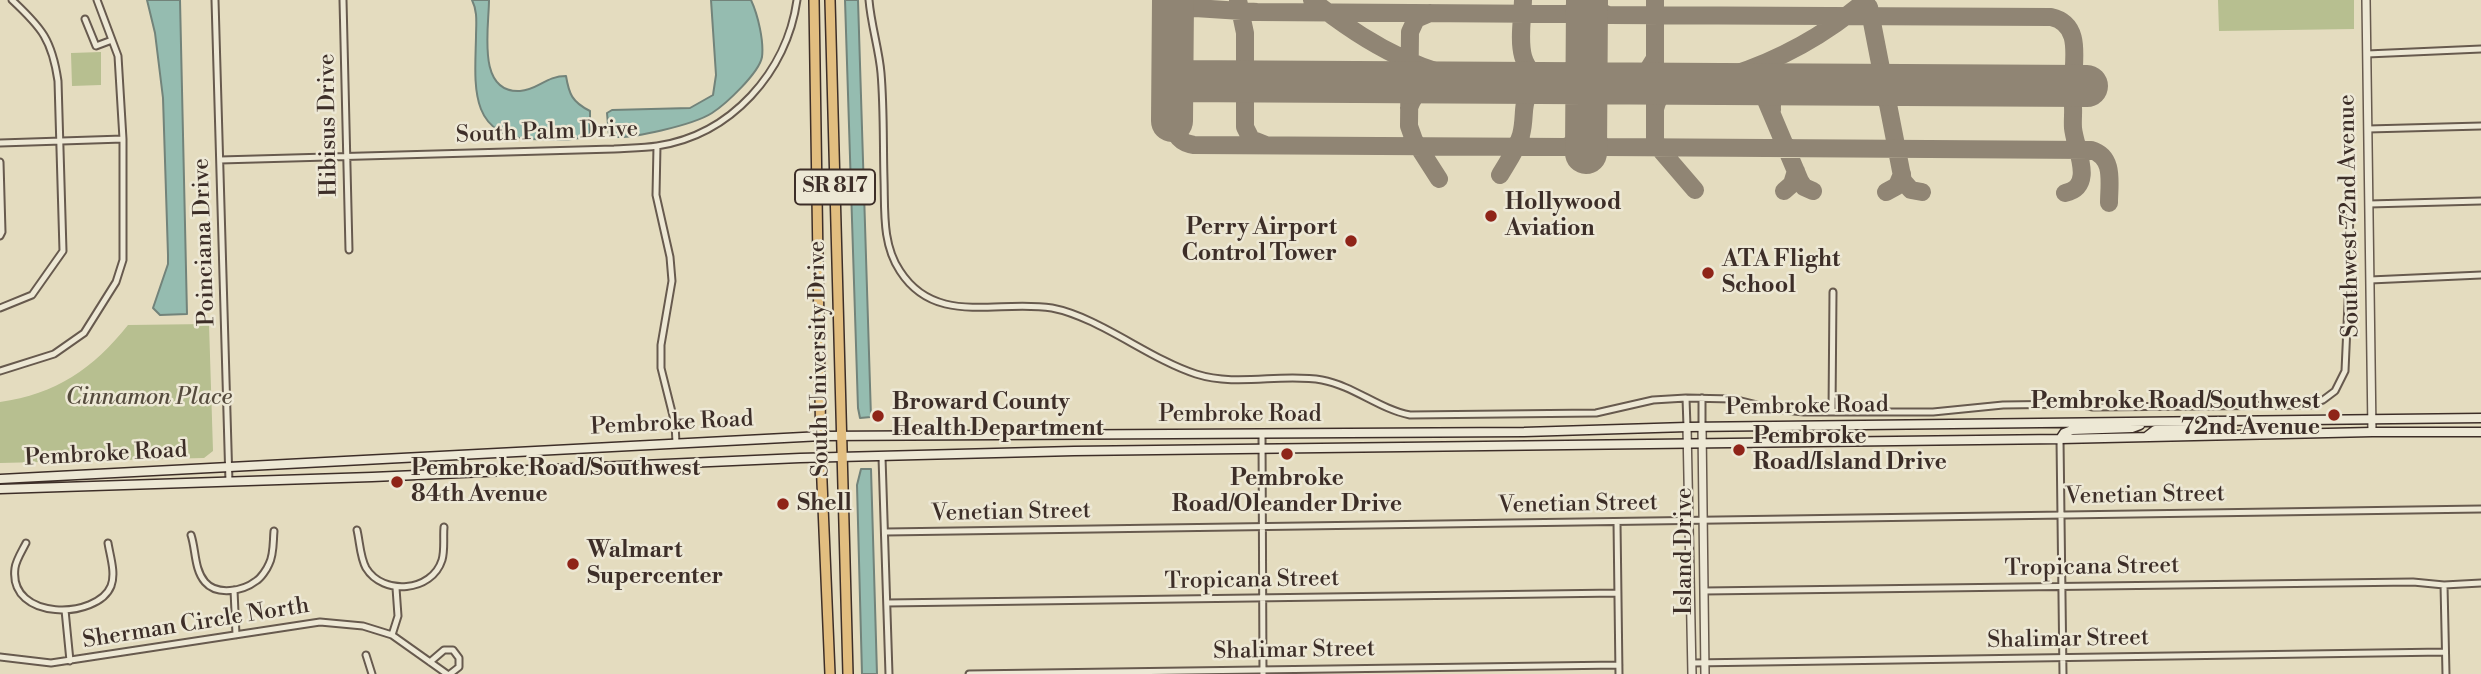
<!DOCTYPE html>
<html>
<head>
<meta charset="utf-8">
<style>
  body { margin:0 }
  canvas { display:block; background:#e4dcbf }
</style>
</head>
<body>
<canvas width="2481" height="674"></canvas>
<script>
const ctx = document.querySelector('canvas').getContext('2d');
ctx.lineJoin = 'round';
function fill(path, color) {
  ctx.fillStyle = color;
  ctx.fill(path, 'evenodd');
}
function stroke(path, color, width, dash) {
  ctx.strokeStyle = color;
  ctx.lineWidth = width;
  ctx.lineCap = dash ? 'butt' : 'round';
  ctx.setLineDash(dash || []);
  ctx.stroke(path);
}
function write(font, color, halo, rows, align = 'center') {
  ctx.font = font + ' "Libre Bodoni",serif';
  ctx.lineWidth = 5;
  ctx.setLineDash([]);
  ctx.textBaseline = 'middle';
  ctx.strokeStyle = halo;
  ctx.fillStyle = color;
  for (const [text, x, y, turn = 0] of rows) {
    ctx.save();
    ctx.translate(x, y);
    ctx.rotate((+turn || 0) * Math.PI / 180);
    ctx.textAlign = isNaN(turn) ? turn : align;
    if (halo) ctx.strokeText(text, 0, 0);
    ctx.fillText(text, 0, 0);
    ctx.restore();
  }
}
const green = new Path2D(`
  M2218,0H2354V29L2219,31Z
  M101,52V85L72,86L71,53Z
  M209,324L213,451L204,458L0,463V402C56,394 93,369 128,325Z`);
const water = new Path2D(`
  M147,0H180L187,314L160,315L153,308L168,264V255L163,98L155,33Z
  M472,0H489C489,28 476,93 520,91C538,90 546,76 566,76C569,94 572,102 590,111V136C570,141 550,140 530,139C468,136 475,84 476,37C476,24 478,12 472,0Z
  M711,0H751C758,15 764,41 762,57C759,73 726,104 712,113C695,124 628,141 609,136L607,113L612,110L690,108L713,95L716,75Z
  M845,0H858L871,417L860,418L858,408Z
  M861,469H871L877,674H862L857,485Z`);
const taxiway = new Path2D(`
  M1177,0L1195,8L1257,12L1566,14L1579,10L1586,0
  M1238,0L1245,33V127L1251,139L1266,145
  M1312,0C1360,39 1419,74 1482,82
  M1588,0L1595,10L1608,15L2051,17C2083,24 2073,60 2073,86
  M1655,0V140L1658,147L1695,190
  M1869,7L1903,181L1911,190L1922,192
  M1430,13L1416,19L1410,32L1409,126L1414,140L1439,179
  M1173,35L1177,15L1184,10L1195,8
  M1624,83L1644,76L1654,60
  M1738,84L1754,89L1765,98L1800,181L1804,187L1813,191
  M1854,85C1869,86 1881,89 1888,104
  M2049,86L2068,90C2076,101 2072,115 2073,128C2075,149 2096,186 2065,193
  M1409,108C1415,90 1425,85 1443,82
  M1655,109C1657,100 1661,93 1670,88C1686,79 1710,82 1729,76C1778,61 1827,34 1866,0
  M1772,110C1771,95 1778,87 1792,84
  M1172,121C1174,135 1180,143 1194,145L1565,147L1580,141L1586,129
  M1586,129L1592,140L1605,147L2091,150C2115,157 2109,183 2109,203
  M1500,175C1507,163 1517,149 1521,135C1528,109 1515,92 1551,83C1511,71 1522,33 1523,0
  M1784,191L1792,184L1796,171
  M1886,192L1897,186L1902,174`);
const runway = new Path2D(`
  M1173,81L2087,86
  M1172,121L1173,0
  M1586,153L1587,0`);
const minor = new Path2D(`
  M215,0L229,482
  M343,0L349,250
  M869,0C871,25 879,49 881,73C884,108 883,144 884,179C885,211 882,244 900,271C936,327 998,299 1052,308C1099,317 1149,359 1196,374C1237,387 1281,373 1322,380C1354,386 1379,409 1410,415L1596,413L1653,400L1686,398L1733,399L1774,409L1804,412H1933L2003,405L2078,404L2093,407L2310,405L2323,400L2335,391L2345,371L2350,258L2349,183
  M85,19L96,46L112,40
  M2367,54L2481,49
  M2368,129L2481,126
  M0,143L123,139
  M657,146L656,195L670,257L672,281L661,345V368L675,424L676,443
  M220,160L614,149C628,148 643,148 657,146C731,135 787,72 797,0
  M0,162L2,232L0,236
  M2369,204L2481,201
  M2370,280L2481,275
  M0,308L32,295L63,251L58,81C52,40 42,28 12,0
  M0,371L54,354L84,333L116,282L123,260V139L118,56L97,0
  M1686,398L1687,427
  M1702,398V427
  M1832,412L1833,292
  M1262,435L1263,674
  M2060,439L2063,674
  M882,457L889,674
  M1617,522L1619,674
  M357,530C360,543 360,557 366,568C383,596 432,592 442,560C445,550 443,537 444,527
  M886,532L2481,509
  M191,535C196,550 194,569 205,582C217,596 243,591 256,581C261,578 267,569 269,564C274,555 273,541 274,531
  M26,543C22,551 16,560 15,568C8,622 98,619 111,586C116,573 110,556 108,543
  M2444,585L2446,674
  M234,590L236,635
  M1704,591L2413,582L2444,585L2481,583
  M887,603L1618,593
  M65,610L70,661
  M392,635L398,616L396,588
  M366,655L372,674
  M0,657L51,663L320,622L363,626L392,635L447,674
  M430,662L444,650H453L459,658V667L450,674
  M1692,663L2445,652
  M969,674L1619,665`);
const tertiary = new Path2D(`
  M2366,0L2372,432
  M1687,427L1692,674
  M1702,427L1705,674`);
const secondary = new Path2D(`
  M2146,437L2155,430L2210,429L2218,421
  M2060,439L2064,433L2072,430L2132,428L2140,425
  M0,479L822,436L1524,432L1687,427L2481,418
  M0,489L372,477L800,458L1074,451L2060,439L2372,432H2481`);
const primary = new Path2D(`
  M814,0L821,458L830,674
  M830,0L848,674`);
const markers = [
  [1491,216,7,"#8f2418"],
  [1351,241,7,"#8f2418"],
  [1708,273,7,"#8f2418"],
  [2334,415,7,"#8f2418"],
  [878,416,7,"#8f2418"],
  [1739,450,7,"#8f2418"],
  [1287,454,7,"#8f2418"],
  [397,482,7,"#8f2418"],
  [783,504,7,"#8f2418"],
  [573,564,7,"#8f2418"]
];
const shields = [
  [835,187,80]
];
const shieldNames = [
  ["SR 817",835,187]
];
const streetNames = [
  ["Hibisus Drive",329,125,-91],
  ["South Palm Drive",547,133,-2],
  ["Southwest 72nd Avenue",2350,216,-91],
  ["Poinciana Drive",205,242,-92],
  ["South University Drive",820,359,-91],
  ["Pembroke Road",1807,407,-1],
  ["Pembroke Road",1240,415],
  ["Pembroke Road",672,424,-3],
  ["Pembroke Road",106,455,-3],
  ["Venetian Street",2145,496,-1],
  ["Venetian Street",1578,505,-1],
  ["Venetian Street",1011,513,-1],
  ["Island Drive",1685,551,-90],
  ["Tropicana Street",2092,568,-1],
  ["Tropicana Street",1252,581,-1],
  ["Sherman Circle North",196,624,-9],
  ["Shalimar Street",2068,640,-1],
  ["Shalimar Street",1294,651,-1]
];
const poiNames = [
  ["Hollywood",1505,203],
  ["Aviation",1505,229],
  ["Perry Airport",1337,228,"right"],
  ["Control Tower",1337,254,"right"],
  ["ATA Flight",1722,260],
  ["School",1722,286],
  ["Pembroke Road/Southwest",2320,402,"right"],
  ["72nd Avenue",2320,428,"right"],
  ["Broward County",892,403],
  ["Health Department",892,429],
  ["Pembroke",1753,437],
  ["Road/Island Drive",1753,463],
  ["Pembroke Road/Southwest",411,469],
  ["84th Avenue",411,495],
  ["Pembroke",1287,479,"center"],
  ["Road/Oleander Drive",1287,505,"center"],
  ["Shell",797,504],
  ["Walmart",587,551],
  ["Supercenter",587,577]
];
const parkNames = [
  ["Cinnamon Place",149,398]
];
fill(green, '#b7bf90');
fill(water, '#95bcb0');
stroke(water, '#72837a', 2);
stroke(taxiway, '#908574', 18);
stroke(runway, '#908574', 42);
stroke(minor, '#675a4e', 9);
stroke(tertiary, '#675a4e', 10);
stroke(secondary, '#3d2e28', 11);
stroke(primary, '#3d2e28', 12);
stroke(minor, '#ede8d5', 5);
stroke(tertiary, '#ede8d5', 7);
stroke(secondary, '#ede8d5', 8);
stroke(primary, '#e2be80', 9);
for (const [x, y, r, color] of markers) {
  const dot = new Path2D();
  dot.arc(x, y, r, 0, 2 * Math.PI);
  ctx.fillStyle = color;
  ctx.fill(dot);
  stroke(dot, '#ede8d5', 2.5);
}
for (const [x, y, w] of shields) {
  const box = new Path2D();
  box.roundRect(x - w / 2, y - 17.5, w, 35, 5);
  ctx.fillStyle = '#ede8d5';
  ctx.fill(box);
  stroke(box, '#3d2e28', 2);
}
write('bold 21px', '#3d2e28', null, shieldNames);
write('23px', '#3d2e28', '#ede8d5', streetNames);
write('bold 23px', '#3d2e28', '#ede8d5', poiNames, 'left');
write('italic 23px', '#554b3d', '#ede8d5', parkNames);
</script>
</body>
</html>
